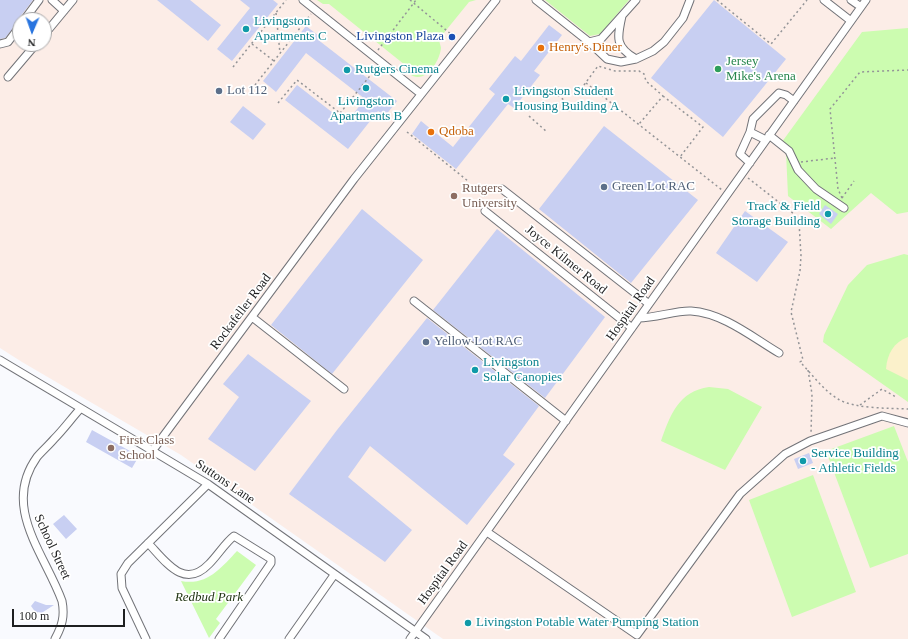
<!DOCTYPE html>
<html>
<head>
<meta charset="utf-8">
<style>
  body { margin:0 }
  #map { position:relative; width:908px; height:639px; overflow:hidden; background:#f9fafe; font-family:Georgia,serif }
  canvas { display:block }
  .north { position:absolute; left:12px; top:12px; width:40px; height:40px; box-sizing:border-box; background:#fff; border:1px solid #a5a5a6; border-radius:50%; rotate:182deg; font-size:11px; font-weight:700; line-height:16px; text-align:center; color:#1e1f20 }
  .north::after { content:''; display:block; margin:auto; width:14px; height:18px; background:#2874df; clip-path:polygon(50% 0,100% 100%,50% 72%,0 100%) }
  .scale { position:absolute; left:12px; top:609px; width:113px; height:18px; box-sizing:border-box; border:2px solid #1e1f20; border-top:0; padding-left:5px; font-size:12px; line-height:14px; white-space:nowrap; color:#1e1f20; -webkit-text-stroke:3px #fff; paint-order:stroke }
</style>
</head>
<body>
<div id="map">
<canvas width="908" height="639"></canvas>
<div class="north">N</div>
<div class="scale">100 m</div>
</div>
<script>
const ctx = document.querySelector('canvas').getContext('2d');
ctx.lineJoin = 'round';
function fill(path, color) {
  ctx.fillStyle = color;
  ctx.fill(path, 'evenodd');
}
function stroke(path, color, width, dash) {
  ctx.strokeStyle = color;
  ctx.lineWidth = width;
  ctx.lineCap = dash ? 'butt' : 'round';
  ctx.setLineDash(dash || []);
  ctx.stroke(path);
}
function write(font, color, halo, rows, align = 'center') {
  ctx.font = font + ' Georgia,serif';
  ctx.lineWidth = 3.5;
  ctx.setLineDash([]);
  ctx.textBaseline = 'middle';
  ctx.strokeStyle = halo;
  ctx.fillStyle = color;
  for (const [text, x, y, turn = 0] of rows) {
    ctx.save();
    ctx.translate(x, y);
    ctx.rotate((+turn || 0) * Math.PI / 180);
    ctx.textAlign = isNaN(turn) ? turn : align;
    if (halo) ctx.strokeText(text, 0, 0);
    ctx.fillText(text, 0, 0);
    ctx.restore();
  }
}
const education = new Path2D(`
  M0,0H908V639H443L181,455L22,362L0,348ZM20,20H44V44H20Z`);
const green = new Path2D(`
  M317,0H476L469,2L439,39C439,42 441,46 441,48C440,60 427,82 413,76C410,75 408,72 405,70V65L329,4H323Z
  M545,0H629L600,34L590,36Z
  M908,28V212L897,214L871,193L831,229L788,196L786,152L779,146L862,32Z
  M904,254L908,255V402L823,342L824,335L848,285L867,265Z
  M709,387L728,389L762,407L725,470L661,441C670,415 679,391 709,387Z
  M894,426L908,462V554L870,568L826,451Z
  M813,475L856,592L792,617L749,500Z
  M237,551L256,565L216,619L220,623L209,638L181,581C207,586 221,568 237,551Z`);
const sand = new Path2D(`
  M908,337V380L886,369C887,354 894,342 908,337Z`);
const building = new Path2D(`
  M0,0H33L20,17L19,21L5,38L0,39Z
  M157,0H190L221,25L208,41Z
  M240,0H273L278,4L232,61L217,49L250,8Z
  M714,0L786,59L723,137L651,78Z
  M549,25L562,35L534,71L540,75L514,108L508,104L456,169L412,134L421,121L453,147L495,94L489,89L515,56L521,61Z
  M306,26L319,36L317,39L397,101L385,116L378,111L348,149L285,100L297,85L346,123L365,99L306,53L276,92L263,81Z
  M243,106L266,124L253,140L230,122Z
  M604,126L698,200L631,283L539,209Z
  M825,205L838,214L831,224L819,214Z
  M362,209L423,260L332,374L271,325Z
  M745,211L788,242L757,282L716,253Z
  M497,229L605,317L545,398L433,310Z
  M427,318L539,406L503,455L515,464L467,525L370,446L348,477L412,530L385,562L289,494L337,430Z
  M248,354L311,401L255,471L208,439L239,397L223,384Z
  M92,430L139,456L132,468L86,442Z
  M809,453L813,463L798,469L794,459Z
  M64,515L77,529L66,539L53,524Z
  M35,601L46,605H54L40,614L39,612L36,613L31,606Z`);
const path = new Path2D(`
  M410,0L452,35
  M717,0L771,44L807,0
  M276,13L280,53
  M252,44L274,61
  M378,50L416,0
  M233,67L286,0
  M586,83L722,190
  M255,85L311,14
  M550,89L569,104
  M578,93L598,66L615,71H639L644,74L646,81L663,96L639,124
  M663,96L703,127L680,157
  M278,103L297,80L340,113
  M529,116L547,132
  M337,117L377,67
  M407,132L468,181
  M801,162L835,158
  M748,178L794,214L799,222L801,256L800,271L791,312L803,360L800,362C812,374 823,390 838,399C854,409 889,408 908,409
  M476,190L485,196
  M842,198L838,189L830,109L860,72L908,70
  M842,198L854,181
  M808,370L812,394L811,434
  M860,405L882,389L896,397`);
const minor = new Path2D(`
  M52,0L64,11
  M303,0L421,94
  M536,0L589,42L607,59L621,62L636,59L653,51L664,42L683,18L690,0
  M824,0L851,21
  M851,0L861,7
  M622,16C617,38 615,47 636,59
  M24,20L39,0
  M44,35L73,0
  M589,42L601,39L636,0
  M0,44L8,42L20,26
  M8,77L36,44
  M750,132L753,119L779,93L786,95L794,101
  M769,135L789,151L798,170L816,189L844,208
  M750,163L740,154L750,132L766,140
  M502,189L649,304
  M485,211L632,328
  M414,301L566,421
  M252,317L344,389
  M639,318C655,318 678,310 691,311C723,313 752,337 779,353
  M0,360L208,484L426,639
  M153,450L354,179L496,0
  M487,532L637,635L740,494L785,454L810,441L882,416L908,423
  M148,543C166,562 184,590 209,564C218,555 225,543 234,536L271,559V563L219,639
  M55,639C62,626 65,616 62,601C45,554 1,507 37,457C42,451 49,445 54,439C63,430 71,419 80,409
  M146,639L122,588L121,574L128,563L208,484
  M289,639L334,575
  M410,639L866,0`);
const markers = [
  [246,29,4,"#0f9aa8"],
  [452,37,4,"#1a4fb4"],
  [541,48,4,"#e8710a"],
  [718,69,4,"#2e9e5b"],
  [347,70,4,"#0f9aa8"],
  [366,88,4,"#0f9aa8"],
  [219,91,4,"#5c6f8a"],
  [506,99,4,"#0f9aa8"],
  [431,132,4,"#e8710a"],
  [604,187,4,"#5c6f8a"],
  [454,196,4,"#8d6e63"],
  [828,214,4,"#0f9aa8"],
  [426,342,4,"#5c6f8a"],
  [475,370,4,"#0f9aa8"],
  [111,448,4,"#8d6e63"],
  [803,461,4,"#0f9aa8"],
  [468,623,4,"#0f9aa8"]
];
const cultureNames = [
  ["Livingston",254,22],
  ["Apartments C",254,37],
  ["Rutgers Cinema",355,70],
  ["Livingston Student",514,92],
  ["Housing Building A",514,107],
  ["Livingston",366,102,"center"],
  ["Apartments B",366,117,"center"],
  ["Track & Field",820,207,"right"],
  ["Storage Building",820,222,"right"],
  ["Livingston",483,363],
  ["Solar Canopies",483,378],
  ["Service Building",811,454],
  ["- Athletic Fields",811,469],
  ["Livingston Potable Water Pumping Station",476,623]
];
const transitNames = [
  ["Livingston Plaza",444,37]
];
const foodNames = [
  ["Henry's Diner",549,48],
  ["Qdoba",439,132]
];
const leisureNames = [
  ["Jersey",726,62],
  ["Mike's Arena",726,77]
];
const serviceNames = [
  ["Lot 112",227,91],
  ["Green Lot RAC",612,187],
  ["Yellow Lot RAC",434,342]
];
const educationNames = [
  ["Rutgers",462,189],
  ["University",462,204],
  ["First Class",119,441],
  ["School",119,456]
];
const streetNames = [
  ["Joyce Kilmer Road",566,260,39],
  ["Hospital Road",631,309,-55],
  ["Rockafeller Road",241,312,-53],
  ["Suttons Lane",225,482,34],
  ["School Street",52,547,65],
  ["Hospital Road",443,573,-54]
];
const parkNames = [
  ["Redbud Park",209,598]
];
fill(education, '#fcede7');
fill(green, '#ccfcb0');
fill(sand, '#fbf1cb');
fill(building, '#c8cff2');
stroke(minor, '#727378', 9);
stroke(path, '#939497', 1.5, [2, 3]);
stroke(minor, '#fff', 7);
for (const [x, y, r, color] of markers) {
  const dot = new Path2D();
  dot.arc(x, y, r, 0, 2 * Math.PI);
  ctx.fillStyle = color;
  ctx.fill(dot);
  stroke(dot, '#fff', 1.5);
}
write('13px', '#0d838f', '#fff', cultureNames, 'left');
write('13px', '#164399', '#fff', transitNames, 'right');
write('13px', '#c56008', '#fff', foodNames, 'left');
write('13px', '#27864d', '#fff', leisureNames, 'left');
write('13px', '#4e5e75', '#fff', serviceNames, 'left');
write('13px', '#785e54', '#fff', educationNames, 'left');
write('13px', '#1e1f20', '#fff', streetNames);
write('italic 13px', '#213514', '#fff', parkNames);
</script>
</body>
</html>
